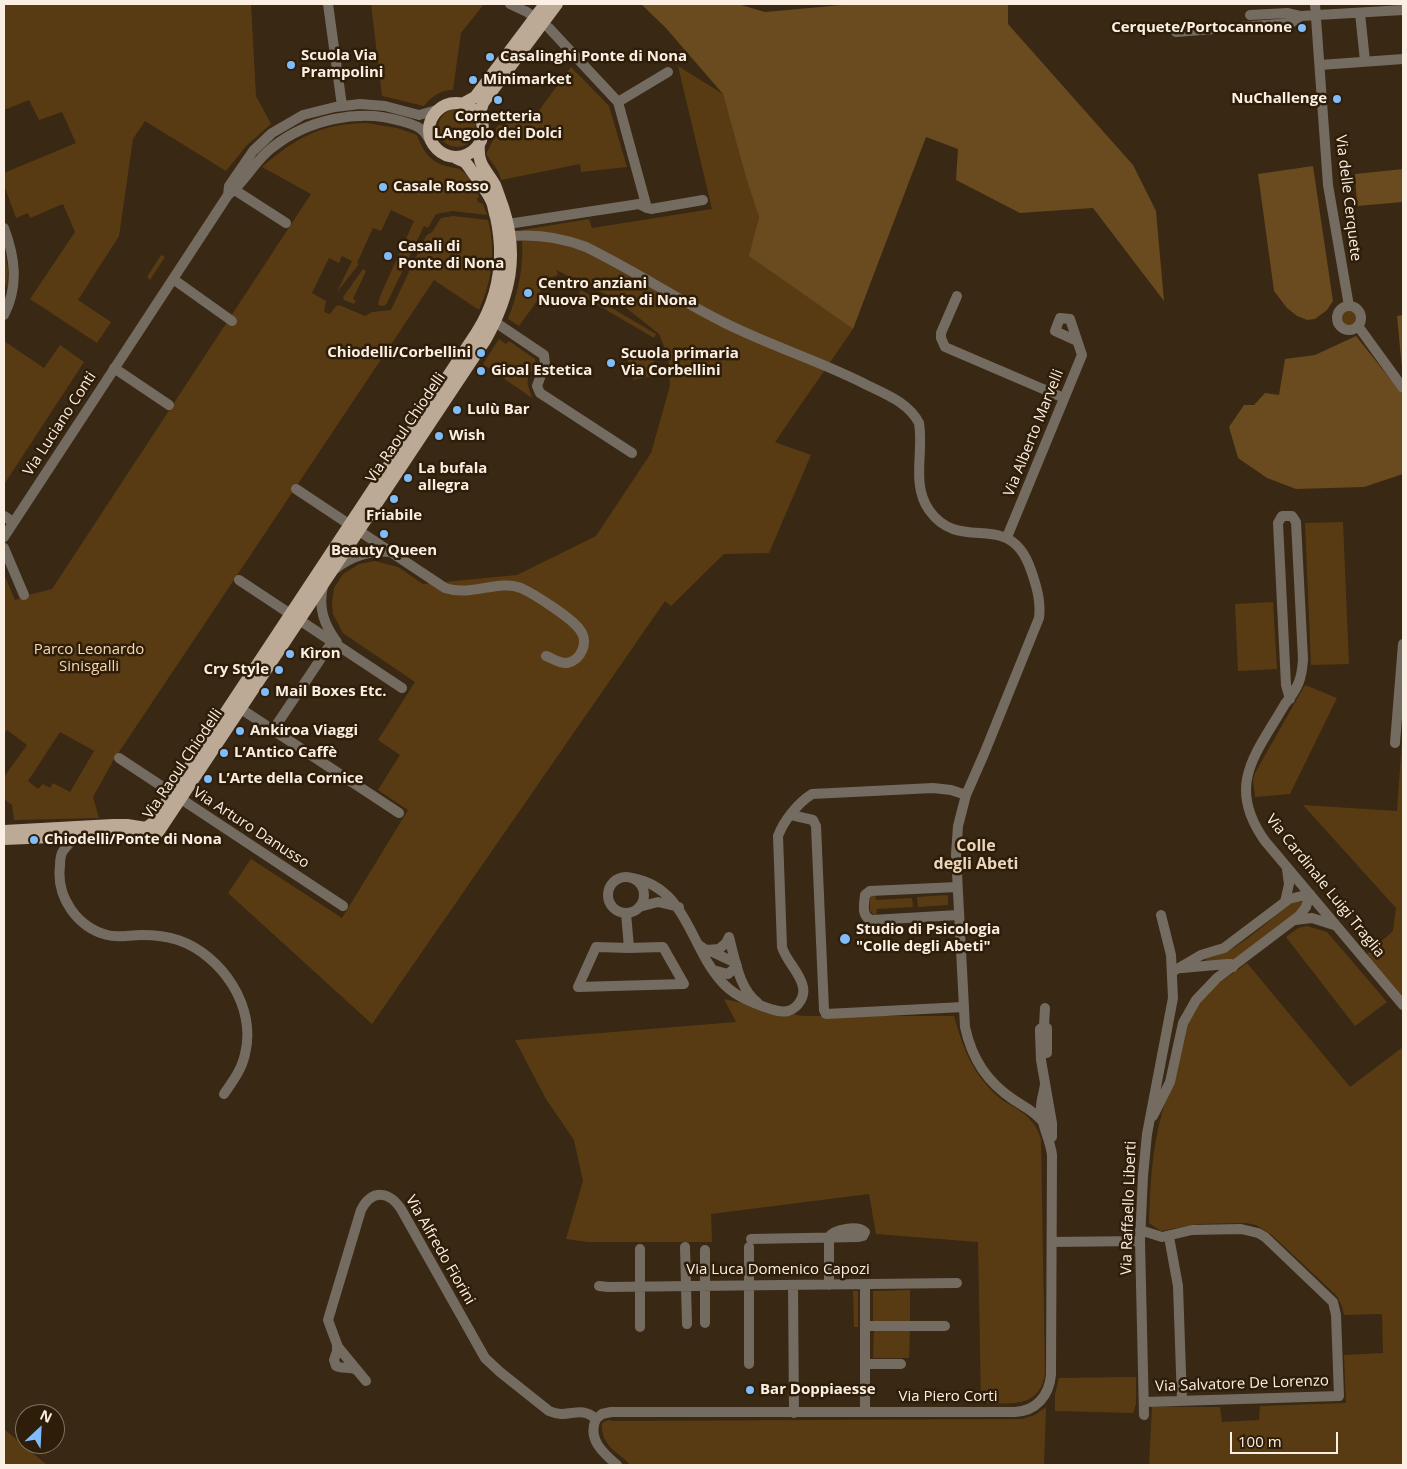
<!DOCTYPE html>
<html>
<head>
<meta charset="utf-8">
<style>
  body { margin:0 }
  #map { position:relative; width:1407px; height:1469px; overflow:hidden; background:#392813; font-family:"Open Sans",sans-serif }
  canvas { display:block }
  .frame { position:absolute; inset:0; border:5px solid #fbefe3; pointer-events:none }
  .north { position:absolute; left:15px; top:1404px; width:50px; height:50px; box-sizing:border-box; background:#2e1e09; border:1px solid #807260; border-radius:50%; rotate:25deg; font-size:14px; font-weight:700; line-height:20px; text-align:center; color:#fbefe3 }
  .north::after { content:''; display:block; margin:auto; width:18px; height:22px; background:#81bcfa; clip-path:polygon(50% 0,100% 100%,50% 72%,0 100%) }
  .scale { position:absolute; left:1230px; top:1432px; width:108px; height:22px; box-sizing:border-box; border:2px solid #fbefe3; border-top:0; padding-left:6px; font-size:15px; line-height:18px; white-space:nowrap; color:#fbefe3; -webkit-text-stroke:4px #2e1e09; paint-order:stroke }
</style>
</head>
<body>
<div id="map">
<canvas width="1407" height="1469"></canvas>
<div class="frame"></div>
<div class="north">N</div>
<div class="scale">100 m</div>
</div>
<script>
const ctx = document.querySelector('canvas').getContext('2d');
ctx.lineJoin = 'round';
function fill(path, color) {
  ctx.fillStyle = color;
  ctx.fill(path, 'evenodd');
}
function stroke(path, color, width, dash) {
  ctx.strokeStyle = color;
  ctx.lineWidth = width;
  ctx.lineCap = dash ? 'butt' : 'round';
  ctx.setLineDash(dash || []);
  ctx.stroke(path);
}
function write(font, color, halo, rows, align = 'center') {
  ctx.font = font + ' "Open Sans",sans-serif';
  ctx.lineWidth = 5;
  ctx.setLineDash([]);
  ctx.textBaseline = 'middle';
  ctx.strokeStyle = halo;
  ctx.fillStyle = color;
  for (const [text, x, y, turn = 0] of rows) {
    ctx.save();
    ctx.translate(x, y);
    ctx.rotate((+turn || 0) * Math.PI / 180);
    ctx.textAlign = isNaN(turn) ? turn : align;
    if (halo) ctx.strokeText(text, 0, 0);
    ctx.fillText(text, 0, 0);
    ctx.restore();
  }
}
const green = new Path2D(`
  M4,4H251L256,96L271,124L247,145L226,171L145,121L133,139L119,236L78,300L111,322L97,343L30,299L75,232L63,204L30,218L28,213L16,218L4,185V173L76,143L62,112L39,120L29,100L4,110Z
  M371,4H484L461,33L453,90C443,89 430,97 424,106L382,96Z
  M678,66L723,94L759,217L750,256L853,329L775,442L811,455L769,553L724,554L671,606L665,601L372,1024L228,893L251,859L342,918L408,810L378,790L400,755L378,740L415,682L343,633L333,614L332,603L334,588L343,574L359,564L375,561L398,567L423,584L517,575L596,536L651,453L670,386L668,356L659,334L615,299L556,270L558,275L539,281L542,301H537L519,326L508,319C518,293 524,267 522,239H540L522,230L589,219L592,228L712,209Z
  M571,67L609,106L627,167L581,172L580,164L501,180L498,171L486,154L494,138L497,126L535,116Z
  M438 128a19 19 0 1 1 38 0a19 19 0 1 1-38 0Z
  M367,123L397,128L417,135C422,150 430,162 446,166C451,168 457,167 461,170C469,175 475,188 479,196L477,199L478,202L483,204L487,215L453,211L436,214L428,228L424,226L387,303L384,306L378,305L380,296L414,221L391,210L381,231L373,228L357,263L359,264L337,292L352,261L342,256L339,263L329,258L312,293L326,301L324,312L330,314L336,306L339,305L365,316L372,312L391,310L426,236L432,232L441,218L453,216L488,220C496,251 492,281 479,310L434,280L113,761L93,797L99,818L14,820L12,805L4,799V777L27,745L7,730L4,734V574L15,600L32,594L52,589L311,194L262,167C297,137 320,124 367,123ZM60,732L98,753L94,751L70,792L53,783L50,788L43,784L38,789L28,781Z
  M4,246L8,270L7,288L4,280Z
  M161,255L165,257L150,280L147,277Z
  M363,269L366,271L353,299L356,301L354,304L344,300L343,297Z
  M581,290L656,334L654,338L579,294Z
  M1341 319a8 8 0 1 1 16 0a8 8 0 1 1-16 0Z
  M499,339L506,344L509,341L535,359C538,368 530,371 528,378C526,385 531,392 532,398L483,364Z
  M4,341L44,368L60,345L84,362L5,483L4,479Z
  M652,355L657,375L633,380L628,360Z
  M1343,522L1349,664L1311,665L1305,523Z
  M1273,602L1277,669L1238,671L1235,604Z
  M1305,685L1337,698L1290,794L1255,797L1253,780L1255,773Z
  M1403,725V999L1366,955L1393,931L1396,908L1303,805L1397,811Z
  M872,895H875L876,900L912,898L913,907L877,909L876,915L873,914L870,911V899Z
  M948,895V905L918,907L917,897Z
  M1304,901L1300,912L1235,961L1206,962V959C1237,952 1261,927 1285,908L1293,903Z
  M1307,926L1327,932L1387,1002L1355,1026L1286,937L1298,928Z
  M1247,963L1350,1087L1403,1047V1465H1149L1152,1406L1177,1407H1220L1222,1422L1259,1420L1260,1406L1346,1403L1344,1355L1383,1353L1382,1314L1344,1315L1342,1306L1337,1296L1272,1235L1256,1225L1246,1223L1198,1224L1161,1231L1149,1223C1150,1186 1152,1149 1162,1113C1166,1099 1172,1087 1175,1073C1180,1053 1182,1028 1193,1010C1205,990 1229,977 1247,963Z
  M724,999L802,1016H954C963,1048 971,1070 995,1094C1006,1105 1023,1109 1032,1122C1036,1126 1039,1133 1041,1139L1045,1374C1039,1410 1008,1403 981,1403L978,1242L876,1234L869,1194L711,1214L712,1242H588L566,1239L583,1181L574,1140L546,1099L515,1040L736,1022Z
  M910,1290V1324L873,1325V1291Z
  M853,1291H858V1327H854Z
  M874,1330H910L909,1358H873Z
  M1136,1377V1404L1133,1413L1055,1411V1394L1059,1378Z
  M1046,1407L1044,1465H630C617,1450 601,1447 602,1423L608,1420L614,1421L1022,1419L1035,1415Z
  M4,1429L47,1465H4Z`);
const forest = new Path2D(`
  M641,4H738L765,12L853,4H1008V24L1133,165L1156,211L1164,301L1093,208L1020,213L956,180L958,149L926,137L853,329L749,256L759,217L746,177L723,94L665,27Z
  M1313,166L1333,301L1327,310L1315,319L1307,320L1297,316L1287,308L1274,291L1258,174Z
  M1403,169V202L1357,206L1355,174Z
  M1403,315V379L1397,316Z
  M1356,336L1403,395V474L1364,487L1296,489L1267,478L1238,458L1229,427L1244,405H1254L1265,393L1279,395L1285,359L1315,355Z`);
const minor = new Path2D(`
  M328,4L342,106
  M1315,4L1328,185L1349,306
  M1360,13L1365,61
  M1250,15L1288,13L1301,16
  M1176,32L1291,23L1301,16L1403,10
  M1320,65L1403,59
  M618,102L668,72
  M230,187L286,223
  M228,195L229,186L253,151L272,133L303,115L335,107L360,104L385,106L419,115L437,110
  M647,208L651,209L703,200
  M508,224L639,204L647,208L618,102L549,28L527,12L510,4
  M4,228C15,257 19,286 4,315
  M510,236C536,234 561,237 586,247C631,269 674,297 719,320C765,344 815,359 861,382C882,393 908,401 919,423C924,452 911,484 929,510C956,549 997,519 1020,549C1026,556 1029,564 1032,573C1037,588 1041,602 1039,618L984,754L966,795L958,826L956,854L965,1027C972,1059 987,1082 1014,1100C1025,1107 1034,1111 1042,1121
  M173,279L232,321
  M957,296L941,333V338L945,347L1064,398
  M1337 318a12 12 0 1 1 24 0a12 12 0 1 1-24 0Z
  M488,319L498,324L544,355L545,364L537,386L540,393L632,453
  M1358,326L1403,388
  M114,368L169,405
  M296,489L445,588C472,597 498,579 521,588C534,594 572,618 580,630C589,641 582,660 567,663C560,664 552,658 546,656
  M4,516L13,522
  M4,537L228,195C246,181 255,160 273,147C307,120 359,108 401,121C408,123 417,125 422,130C426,133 428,138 431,142
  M1007,537L1082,355L1070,319L1060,318L1055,331L1077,341
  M4,548L24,595
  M335,569C353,555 369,551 391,552
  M239,580L402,688
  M323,586C318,608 324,625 337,642
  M1290,699L1286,685L1278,523L1282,516H1292L1296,522L1303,659C1302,679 1298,688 1285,704C1256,754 1225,785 1265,841L1403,1005
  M235,705L399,813
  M273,730L332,642
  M1395,743L1403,644
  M119,758L343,906
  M791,815L813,820L816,826L824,1010L826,1014L963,1007
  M78,835C73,840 67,845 63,851C60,855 60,861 60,866C56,897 77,927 107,935C118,938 129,935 141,935C153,935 166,936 178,940C222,955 257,1007 245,1054C242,1069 233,1081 224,1094
  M608 895a18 18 0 1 1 36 0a18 18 0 1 1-36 0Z
  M632,878C687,888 689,945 721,981C732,994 746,1000 762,1006C771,1009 779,1013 788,1011C798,1008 805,997 803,987C800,972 786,961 782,947L778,836C784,820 798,803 812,794L933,788L951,790L966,795
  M957,887L870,891L865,895C864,905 861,917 872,920L958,915
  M1285,902L1289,884L1287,869
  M639,907L658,902L679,907
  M626,913L629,948L663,947L684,984L578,987L596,947L629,948
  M1295,920L1312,918L1334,925
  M729,937C735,959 739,989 758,1003
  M699,945L706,950L719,949L726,943L729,937
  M708,950L736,963
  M1182,968L1227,964H1231L1233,967
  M713,970L728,974L737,966
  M1045,1008L1044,1026L1047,1028V1053
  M1044,1026L1040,1029V1033L1041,1060L1052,1123V1137
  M1153,1116L1170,1082L1183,1023L1196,1000L1217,978L1299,916L1306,907L1310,894L1289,899L1224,948L1201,955L1172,972
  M1140,1230L1162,1237L1192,1230L1241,1229L1258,1233L1265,1237L1333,1302L1336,1315L1339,1396L1145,1402
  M829,1237V1285
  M1169,1237L1178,1286L1182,1401
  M751,1239L859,1237L863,1236L865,1232C858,1225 834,1229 829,1237
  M1052,1242L1140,1241
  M685,1247L687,1324
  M640,1249V1327
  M705,1250V1323
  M599,1286L608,1287L957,1283
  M793,1286L794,1413
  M865,1326H945
  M337,1345V1351L334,1360L336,1366C343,1370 350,1365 358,1371
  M749,1364V1247
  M865,1364H901
  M366,1381L338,1347L328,1320L361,1210C372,1189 389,1191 401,1209L485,1358L500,1372L549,1411C569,1420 579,1404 596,1419
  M865,1412V1285
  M1144,1415L1140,1241L1143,1176L1147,1134L1173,998L1171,955L1161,915
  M596,1419L602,1414L611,1412H1015C1036,1411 1049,1396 1051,1375L1052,1155C1050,1139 1042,1126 1041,1112C1040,1102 1044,1093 1045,1084
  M596,1419C587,1439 603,1453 617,1465`);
const major = new Path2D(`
  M429 130a27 27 0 1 1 54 0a27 27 0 1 1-54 0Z
  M464,103L475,97L545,4
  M479,116L483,103L557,4
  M4,831L113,825H127L146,828L153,823L169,798L477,332C499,297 505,258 496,217C494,212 494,207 492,202C487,190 476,178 469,167L465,162L456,158
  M4,839L122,834L148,839L154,836L159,831L486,339C510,295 519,256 503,207C500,200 498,192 495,185C486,169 477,165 479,144`);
const markers = [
  [1302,28,5,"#81bcfa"],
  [490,57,5,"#81bcfa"],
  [291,65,5,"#81bcfa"],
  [473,80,5,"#81bcfa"],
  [1337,99,5,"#81bcfa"],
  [498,100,5,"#81bcfa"],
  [383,187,5,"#81bcfa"],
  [388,256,5,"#81bcfa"],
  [528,293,5,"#81bcfa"],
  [481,353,5,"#81bcfa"],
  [611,363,5,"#81bcfa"],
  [481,371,5,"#81bcfa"],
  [457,410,5,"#81bcfa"],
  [439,436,5,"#81bcfa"],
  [408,478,5,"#81bcfa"],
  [394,499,5,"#81bcfa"],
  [384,534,5,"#81bcfa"],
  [290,654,5,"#81bcfa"],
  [279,670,5,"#81bcfa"],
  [265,692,5,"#81bcfa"],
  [240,731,5,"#81bcfa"],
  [224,753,5,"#81bcfa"],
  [208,779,5,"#81bcfa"],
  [34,840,5,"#81bcfa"],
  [845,939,6,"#81bcfa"],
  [750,1390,5,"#81bcfa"]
];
const poiNames = [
  ["Cerquete/Portocannone",1292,28,"right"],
  ["Scuola Via",301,56],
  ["Prampolini",301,73],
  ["Casalinghi Ponte di Nona",500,57],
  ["Minimarket",483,80],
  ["NuChallenge",1327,99,"right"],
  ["Cornetteria",498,117,"center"],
  ["LAngolo dei Dolci",498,134,"center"],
  ["Casale Rosso",393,187],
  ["Casali di",398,247],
  ["Ponte di Nona",398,264],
  ["Centro anziani",538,284],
  ["Nuova Ponte di Nona",538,301],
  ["Chiodelli/Corbellini",471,353,"right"],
  ["Scuola primaria",621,354],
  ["Via Corbellini",621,371],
  ["Gioal Estetica",491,371],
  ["Lulù Bar",467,410],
  ["Wish",449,436],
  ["La bufala",418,469],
  ["allegra",418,486],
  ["Friabile",394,516,"center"],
  ["Beauty Queen",384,551,"center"],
  ["Kìron",300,654],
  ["Cry Style",269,670,"right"],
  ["Mail Boxes Etc.",275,692],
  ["Ankiroa Viaggi",250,731],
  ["L’Antico Caffè",234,753],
  ["L’Arte della Cornice",218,779],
  ["Chiodelli/Ponte di Nona",44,840],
  ["Studio di Psicologia",856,930],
  ["\"Colle degli Abeti\"",856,947],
  ["Bar Doppiaesse",760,1390]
];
const streetNames = [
  ["Via delle Cerquete",1348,198,83],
  ["Via Luciano Conti",60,424,-57],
  ["Via Raoul Chiodelli",406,428,-56],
  ["Via Alberto Marvelli",1034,433,-68],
  ["Via Raoul Chiodelli",183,764,-56],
  ["Via Arturo Danusso",251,828,33],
  ["Via Cardinale Luigi Traglia",1325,886,51],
  ["Via Raffaello Liberti",1129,1208,-88],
  ["Via Alfredo Fiorini",440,1250,60],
  ["Via Luca Domenico Capozi",778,1270],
  ["Via Salvatore De Lorenzo",1242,1384,-2],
  ["Via Piero Corti",948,1397]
];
const parkNames = [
  ["Parco Leonardo",89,650],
  ["Sinisgalli",89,667]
];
const neighbourhoodNames = [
  ["Colle",976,846],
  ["degli Abeti",976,864]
];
fill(green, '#593b13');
fill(forest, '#6a4a1f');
stroke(minor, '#746b61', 10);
stroke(major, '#bcaa96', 12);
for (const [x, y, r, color] of markers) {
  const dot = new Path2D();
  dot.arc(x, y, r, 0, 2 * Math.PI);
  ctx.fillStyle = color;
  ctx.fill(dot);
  stroke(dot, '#2e1e09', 2);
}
write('bold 15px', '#fbefe3', '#2e1e09', poiNames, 'left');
write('15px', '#fbefe3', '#2e1e09', streetNames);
write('15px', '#f7d6b1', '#2e1e09', parkNames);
write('bold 16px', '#ebd5bc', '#2e1e09', neighbourhoodNames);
</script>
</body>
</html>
